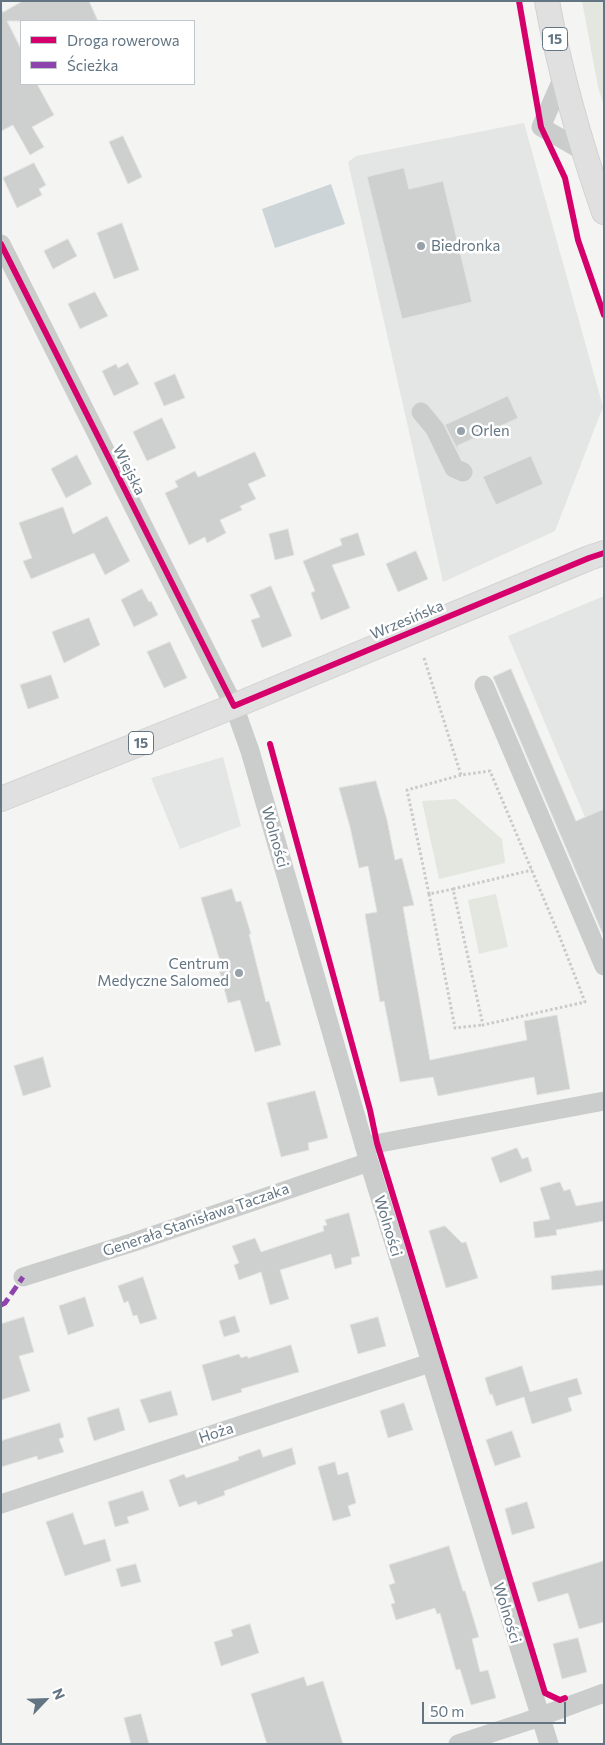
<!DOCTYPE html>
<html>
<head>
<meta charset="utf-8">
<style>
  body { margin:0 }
  #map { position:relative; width:605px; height:1745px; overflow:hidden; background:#f4f4f2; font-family:Commissioner,sans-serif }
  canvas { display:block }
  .frame { position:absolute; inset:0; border:2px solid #637583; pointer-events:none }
  .legend { position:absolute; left:20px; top:20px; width:175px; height:65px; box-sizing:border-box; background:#fff; border:1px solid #c1c8cd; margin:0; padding:6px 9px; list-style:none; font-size:15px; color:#637583 }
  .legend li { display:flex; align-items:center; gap:10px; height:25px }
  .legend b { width:25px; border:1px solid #c1c8cd }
  .north { position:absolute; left:20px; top:1675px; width:50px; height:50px; -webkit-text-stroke:4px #fff; paint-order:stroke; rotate:66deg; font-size:14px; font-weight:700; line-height:20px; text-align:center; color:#637583 }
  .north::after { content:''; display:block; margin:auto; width:18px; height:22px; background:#637583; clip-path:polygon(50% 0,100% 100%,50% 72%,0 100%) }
  .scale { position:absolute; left:422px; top:1702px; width:144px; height:22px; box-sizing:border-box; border:2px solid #637583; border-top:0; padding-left:6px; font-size:15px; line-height:18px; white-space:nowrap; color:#637583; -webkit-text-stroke:4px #fff; paint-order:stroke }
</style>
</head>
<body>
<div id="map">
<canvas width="605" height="1745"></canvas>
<div class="frame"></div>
<ul class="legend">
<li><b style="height:6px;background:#d6006c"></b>Droga rowerowa</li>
<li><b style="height:6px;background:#8e44ad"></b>Ścieżka</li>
</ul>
<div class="north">N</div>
<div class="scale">50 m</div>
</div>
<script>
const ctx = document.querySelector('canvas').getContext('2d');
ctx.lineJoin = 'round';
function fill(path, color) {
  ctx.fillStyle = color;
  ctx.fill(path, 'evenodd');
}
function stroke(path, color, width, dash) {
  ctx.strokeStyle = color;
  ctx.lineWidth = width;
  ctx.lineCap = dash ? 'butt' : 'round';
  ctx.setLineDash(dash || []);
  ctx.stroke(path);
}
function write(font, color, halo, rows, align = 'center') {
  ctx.font = font + ' Commissioner,sans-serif';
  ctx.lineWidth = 5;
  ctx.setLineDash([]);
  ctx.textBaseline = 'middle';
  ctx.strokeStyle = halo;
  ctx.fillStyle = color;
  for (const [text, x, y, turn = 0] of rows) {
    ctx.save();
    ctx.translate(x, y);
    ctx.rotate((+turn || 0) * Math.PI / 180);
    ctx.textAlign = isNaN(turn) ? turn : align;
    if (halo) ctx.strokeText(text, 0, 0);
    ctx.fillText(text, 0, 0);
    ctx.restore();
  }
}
const built = new Path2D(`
  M524,123L603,407L555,531L443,582L348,162L356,156Z
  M604,596V862L508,636Z
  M223,757L241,826L180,849L151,778Z`);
const green = new Path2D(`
  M582,1H604V106L598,87Z
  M456,799L502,839L505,863L439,879L422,801Z
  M496,894L508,947L479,954L468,900Z`);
const water = new Path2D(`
  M331,184L345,224L275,248L262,209Z`);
const building = new Path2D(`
  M23,1H89L98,21H7L21,49V84H37L54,115L32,127L44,147L30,155L13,125L1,131V9L3,12Z
  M123,136L142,177L128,184L109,142Z
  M34,163L46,185L39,189L42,195L17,208L3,178Z
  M404,168L409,189L443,181L472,302L402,319L367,177Z
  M122,223L139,270L114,279L97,233Z
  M68,239L77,256L53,269L44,251Z
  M95,292L108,316L80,329L68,304Z
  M128,363L139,384L114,396L102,371L116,364L118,368Z
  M175,374L185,398L164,406L154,383Z
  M508,396L518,418L457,446L461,457L445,425Z
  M162,418L176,448L147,461L133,432Z
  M255,452L266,476L248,484L256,499L240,506L242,510L220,520L226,533L207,543L205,537L189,545L165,493L178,487L175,481L195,471L198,477Z
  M77,455L92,484L66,498L51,469Z
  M531,456L543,484L496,505L483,477Z
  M63,507L73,534L107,516L130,561L105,575L94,553L31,579L23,561L32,558L19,523Z
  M288,529L294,555L275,560L269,534Z
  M358,533L365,555L332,565L350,608L321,620L311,593L315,591L303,561L342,545L340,539Z
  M416,551L428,579L398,592L386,564Z
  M271,586L292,636L262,648L251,620L260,617L250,595Z
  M142,589L149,602L151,601L158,615L134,627L121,600Z
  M89,618L100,645L64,663L52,632Z
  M170,642L187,678L164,688L147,652Z
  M511,669L576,821L604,809V937L493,677Z
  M51,675L59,698L28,709L20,685Z
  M376,781L387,820L395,860L402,858L414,905L403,907L430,1060L527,1040L524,1021L557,1015L570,1089L537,1095L534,1077L438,1096L433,1077L400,1082L384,1001L380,1002L365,914L377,912L368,866L359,868L350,827L339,788Z
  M232,889L236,902L241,901L251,934H249L266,1002L269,1001L281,1045L255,1052L240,1000L228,1003L217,962L220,961L201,898Z
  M43,1057L51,1087L23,1096L14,1066Z
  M315,1091L328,1138L308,1143L309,1150L281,1157L267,1103Z
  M517,1148L522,1159L528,1157L532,1171L500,1183L491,1158Z
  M560,1182L564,1191L570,1189L576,1206L604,1201V1221L556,1230L557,1235L535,1238L533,1222L550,1219L540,1188Z
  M349,1213L360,1256L351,1258L352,1264L335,1269L331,1254L280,1270L289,1299L270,1305L261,1272L239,1280L234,1265L239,1263L232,1246L255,1238L261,1252L324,1231L323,1226L327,1225L325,1220Z
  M445,1226L462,1243L466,1242L478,1278L446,1288L429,1231Z
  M604,1270V1285L552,1290L551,1276Z
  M143,1277L157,1319L140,1324L137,1315L133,1316L128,1301L124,1303L118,1286Z
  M85,1297L94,1326L68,1335L59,1306Z
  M235,1316L240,1332L224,1337L219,1321Z
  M24,1317L34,1352L19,1356L30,1391L1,1400V1324Z
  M378,1317L386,1346L358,1354L350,1325Z
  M291,1345L299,1372L241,1389L242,1392L212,1401L202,1365L239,1354L241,1358L247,1356L248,1358Z
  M522,1366L530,1392L577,1378L582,1394L568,1398L572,1411L532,1424L524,1397L496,1406L492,1394L490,1395L485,1378Z
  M171,1391L178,1415L149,1423L140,1400Z
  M404,1403L413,1430L388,1438L380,1411Z
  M119,1408L125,1430L94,1441L87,1418Z
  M60,1423L64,1437L59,1439L64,1452L38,1460L37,1456L1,1467V1441Z
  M512,1431L521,1457L495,1466L486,1440Z
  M292,1448L296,1464L224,1491L225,1495L198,1505L196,1501L179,1507L169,1480L184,1474L186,1478L239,1460L238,1457L260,1449L263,1457Z
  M335,1462L338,1475L348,1472L356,1503L348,1506L351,1516L333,1521L318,1467Z
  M143,1491L149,1510L127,1517L129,1523L115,1527L108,1502Z
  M527,1502L535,1528L512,1535L505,1509Z
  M73,1513L84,1545L105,1539L111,1561L65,1576L46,1522Z
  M449,1546L463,1591H465L479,1637L472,1639L480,1672L488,1670L496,1698L471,1705L460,1669L456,1670L440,1613L437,1614L435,1608L396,1620L391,1604L395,1603L389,1585L395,1583L389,1565Z
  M604,1561V1622L579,1629L568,1593L538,1602L532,1583Z
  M136,1564L141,1582L121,1587L116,1569Z
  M250,1624L259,1653L221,1666L214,1642L233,1636L231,1630Z
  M578,1638L587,1672L562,1679L553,1644Z
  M304,1677L307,1686L323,1681L343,1744H267L251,1694Z
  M141,1714L149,1744H131L124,1718Z`);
const path = new Path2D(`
  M424,658L461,775L490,771L559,935L585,1002L483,1025L453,889L429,894L407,790L461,775
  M453,889L532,870
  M429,894L455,1028L482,1025`);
const minor = new Path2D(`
  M563,77L541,127L583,151
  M1,244L234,706L250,751L369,1162L549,1744
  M421,412L435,429L454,468L463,472
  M484,685L604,966
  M364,1146L604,1101
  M23,1277L134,1242L369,1162
  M1,1504L430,1363
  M458,1744L528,1721L604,1693`);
const major = new Path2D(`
  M547,1C560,73 580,143 604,212
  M1,799L234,706L589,558L604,553`);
const quiet = new Path2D(`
  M1,1305L5,1303L23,1277`);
const cycleway = new Path2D(`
  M519,1L541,127L565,178L578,240L604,315
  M1,244L234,706L589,558L604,553
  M270,744L370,1110L377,1143L545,1693L560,1700L565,1698`);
const markers = [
  [421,246,5,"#96a1aa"],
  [461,431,5,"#96a1aa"],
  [239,973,5,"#96a1aa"]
];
const shields = [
  [555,39,25],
  [141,743,25]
];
const shieldNames = [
  ["15",555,39],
  ["15",141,743]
];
const poiNames = [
  ["Biedronka",431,246],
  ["Orlen",471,431],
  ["Centrum",229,964,"right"],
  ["Medyczne Salomed",229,981,"right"]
];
const streetNames = [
  ["Wiejska",129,470,63],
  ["Wrzesińska",407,620,-23],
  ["Wolności",275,837,74],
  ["Generała Stanisława Taczaka",196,1220,-19],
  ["Wolności",388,1226,73],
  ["Hoża",216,1433,-18],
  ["Wolności",507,1613,73]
];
fill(built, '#e4e6e5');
fill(green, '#e4e7e0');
fill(water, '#ccd4d7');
fill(building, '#cecfcf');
stroke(building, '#e3e3e2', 1);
stroke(major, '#d1d2d1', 26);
stroke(path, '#cacaca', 3, [2.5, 2.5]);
stroke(minor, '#cbcdcd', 19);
stroke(major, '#e0e0e0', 24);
stroke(quiet, '#8e44ad', 5, [10, 5]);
stroke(cycleway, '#d6006c', 6);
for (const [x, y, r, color] of markers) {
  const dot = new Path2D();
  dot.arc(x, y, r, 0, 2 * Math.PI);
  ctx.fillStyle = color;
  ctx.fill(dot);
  stroke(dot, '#fff', 2);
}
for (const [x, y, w] of shields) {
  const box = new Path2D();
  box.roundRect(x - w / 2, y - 11.5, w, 23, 4);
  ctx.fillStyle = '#fff';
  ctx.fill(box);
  stroke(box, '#637583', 1);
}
write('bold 14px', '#637583', null, shieldNames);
write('15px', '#637583', '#fff', poiNames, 'left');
write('15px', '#637583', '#fff', streetNames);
</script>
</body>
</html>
